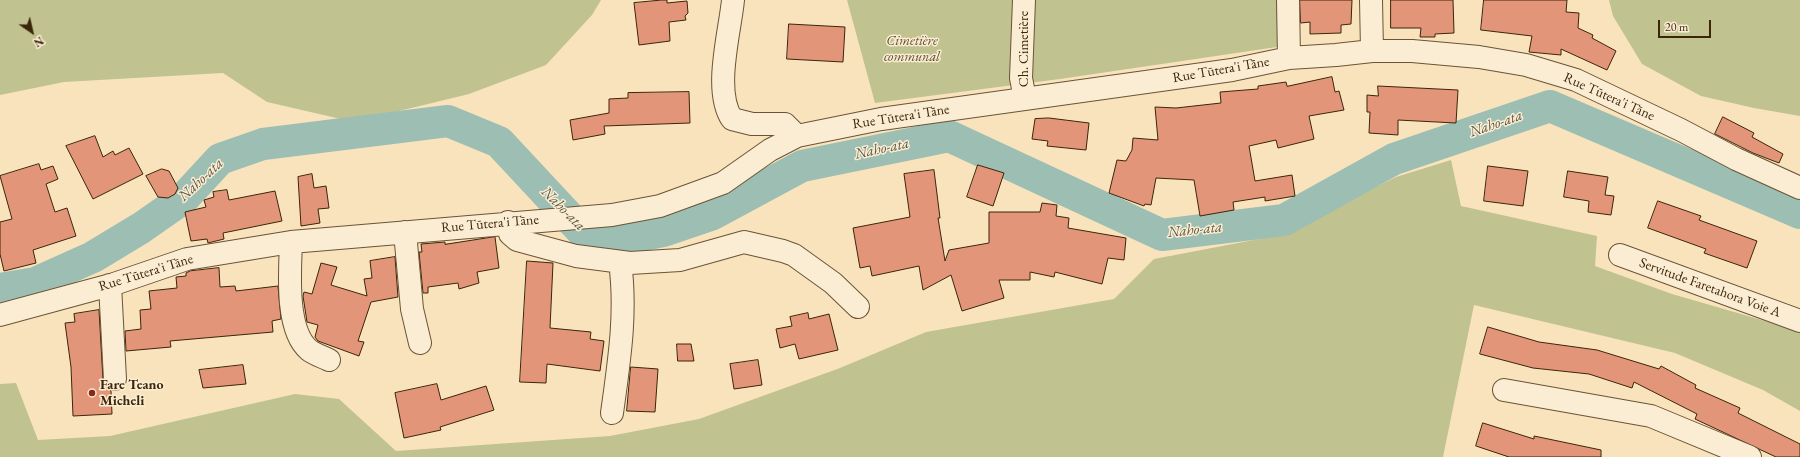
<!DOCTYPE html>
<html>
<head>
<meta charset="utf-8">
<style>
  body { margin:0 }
  #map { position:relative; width:1800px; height:457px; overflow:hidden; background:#f8e3bd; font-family:"EB Garamond",serif }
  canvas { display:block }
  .north { position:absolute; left:12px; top:12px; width:40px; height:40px; -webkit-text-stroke:3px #faedd4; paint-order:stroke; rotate:146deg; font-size:11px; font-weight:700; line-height:16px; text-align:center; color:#3c2508 }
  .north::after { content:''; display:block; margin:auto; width:14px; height:18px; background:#3c2508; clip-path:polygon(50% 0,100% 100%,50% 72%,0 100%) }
  .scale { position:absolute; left:1658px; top:20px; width:53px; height:18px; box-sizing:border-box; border:2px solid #3c2508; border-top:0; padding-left:5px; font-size:12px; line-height:14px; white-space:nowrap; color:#3c2508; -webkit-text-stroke:3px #faedd4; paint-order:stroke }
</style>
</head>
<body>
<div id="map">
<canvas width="1800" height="457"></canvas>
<div class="north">N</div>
<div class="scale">20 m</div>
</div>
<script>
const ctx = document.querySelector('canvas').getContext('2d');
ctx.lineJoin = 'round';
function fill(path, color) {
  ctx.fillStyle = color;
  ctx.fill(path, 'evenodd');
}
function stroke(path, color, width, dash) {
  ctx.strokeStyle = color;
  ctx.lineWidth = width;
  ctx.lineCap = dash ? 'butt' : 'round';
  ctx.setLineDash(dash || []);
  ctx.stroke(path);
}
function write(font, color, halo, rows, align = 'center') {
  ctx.font = font + ' "EB Garamond",serif';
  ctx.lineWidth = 3;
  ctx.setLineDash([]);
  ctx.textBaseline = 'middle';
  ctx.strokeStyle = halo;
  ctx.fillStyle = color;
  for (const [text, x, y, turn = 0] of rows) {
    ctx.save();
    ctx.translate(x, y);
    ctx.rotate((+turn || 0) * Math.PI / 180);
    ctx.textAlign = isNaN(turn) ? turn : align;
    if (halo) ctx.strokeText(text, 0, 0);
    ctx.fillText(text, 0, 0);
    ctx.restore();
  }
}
const green = new Path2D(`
  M0,0H601L592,15L546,65L469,94L354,122L267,102L223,73L64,82L0,95Z
  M847,0H1277V47L1060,79L875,103Z
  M1609,0H1800V116L1754,108L1701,96L1642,64L1613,16Z
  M1451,160L1461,206L1597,236L1595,266L1672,294L1800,331V411L1763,390L1675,353L1474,305L1443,457H0V384L16,383L38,440L110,436L295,394L339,399L396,451L610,436L699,419L840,368L926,332L1114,299L1154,259L1280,235L1396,177Z`);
const river = new Path2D(`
  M0,289L35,283L93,257L141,228L184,198L220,159L263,144L448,121L499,142L582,231L598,238L618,240L663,231L713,214L802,166L949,136L1162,235L1284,220L1394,159L1550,106L1800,213`);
const building = new Path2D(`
  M662,0H667V3L687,1L688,13L685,16L686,20L669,22L670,41L639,45L634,3Z
  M1300,0H1352L1351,24L1341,25V33L1310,34V22L1301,23Z
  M1391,0H1453L1454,33L1435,34V37H1420L1421,28H1391Z
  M1484,0H1567L1566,12L1579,13L1578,28L1593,35L1592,38L1616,51L1607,70L1561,49V55L1529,52L1532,36L1481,30Z
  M789,24L845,27L843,62L787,59Z
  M1332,77L1335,92L1339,91L1344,110L1309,116L1314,139L1278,148L1276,140L1249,146L1255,181L1292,175L1295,196L1265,201V197L1233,202L1234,210L1200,216L1194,180L1156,178L1151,205L1145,204L1144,206L1109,193L1117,160L1126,161L1132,150L1133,138L1158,140L1155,107L1176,108L1221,103L1220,92L1258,89V86L1286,82L1287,86Z
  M1378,86L1458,90L1456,123L1398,120V135L1369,133L1370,112H1367V95L1378,96Z
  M689,92L690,123L604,126L605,134L573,140L570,120L609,113V99L628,98V93Z
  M1723,117L1754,133L1752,137L1783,154L1779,163L1753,153L1715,134Z
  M1049,118L1089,123L1086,150L1047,146L1048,141L1032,139L1035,119Z
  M95,136L103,157L113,151L115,155L129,148L143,174L93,199L66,146Z
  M39,164L41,170L53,166L58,179L46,184L55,212L67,208L76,236L33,250L36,263L4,271L0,254V222L12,219L0,176Z
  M978,165L1004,173L993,206L967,197Z
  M1488,166L1528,171L1523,206L1484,201Z
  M162,169L169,171L178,188L175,194L168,198L158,197L146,176Z
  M934,170L940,218H938L945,261L949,250L989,243V212H1040L1042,203L1057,205L1056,216L1069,218L1068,228L1126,238L1124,260L1108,258L1102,284L1055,272L1054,277L1030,272V280H999L1004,298L962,311L951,275L923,290L919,266L872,276L870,266L860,268L853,228L910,217L904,174Z
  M1568,171L1608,177L1605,195L1614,196L1611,215L1588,212L1589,201L1564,197Z
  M312,174L314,188L326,186L329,208L318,209L320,223L301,226L298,177Z
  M227,190L229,200L275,191L282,221L223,233L224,239L208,243L207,239L191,241L185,212L206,207L204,200L214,197L213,192Z
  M1658,201L1701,216L1699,220L1757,241L1747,268L1704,253L1706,249L1648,228Z
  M495,237L499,268L477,272L479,283L459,289L458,283L428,287V293H423L419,252H422L421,244L445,242V244Z
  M395,257L398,297L371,302L358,341L364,342L359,356L318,341L315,337L318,325L307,322L303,296L304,292L312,294L321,263L337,267L331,285L367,296L364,279L372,278L370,261Z
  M527,261L553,263L550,328L591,332L590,339L604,341L600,371L547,364L546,383L520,382Z
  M219,268L220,287L235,286L236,291L278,286L281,319L272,321L273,332L170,341L171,347L126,351L125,331L141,329L140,310L151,309L149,291L177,288L176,277L186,276V273L190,271Z
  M99,310L103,380L105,386L111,391L112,414L73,416L71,367L65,323L75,322L74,314Z
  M808,313L809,319L829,314L838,350L799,359L795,344L780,348L776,329L792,326L790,317Z
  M1488,327L1539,342L1597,350L1659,369L1661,366L1696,385L1695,388L1740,408L1738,413L1800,444V457H1776L1695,419L1697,414L1634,382L1632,388L1589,374L1533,368L1480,354Z
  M677,344H691L694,361H678Z
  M758,360L762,385L734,389L730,364Z
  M243,365L246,384L203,388L199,370Z
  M631,367L658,369L655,412L627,411Z
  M437,384L441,400L486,386L494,410L440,427L441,430L404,438L395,393Z
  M1483,423L1534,439V436L1601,450V457H1509L1476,446Z`);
const minor = new Path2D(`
  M733,0C730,32 713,91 732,119L752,124H785L797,136
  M1024,0L1021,78L1025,99
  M1288,0L1289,58
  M1371,0L1372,51
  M508,222L510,234L517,240L576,256L630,263L680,260L744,242L783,251L794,255L833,283L858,307
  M405,232L412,309L420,343
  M291,242C290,270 285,330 309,350C314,354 323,357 329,360
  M1620,255L1800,321
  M110,285L115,379
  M0,315L114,284L187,259L291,242L612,215L660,206L723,183L770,150L797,136L881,119L1232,70L1289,58L1336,55L1372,51H1412L1479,57L1526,65L1576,80L1681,130L1736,159L1800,188
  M1504,390L1651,416L1750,457
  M612,413C619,362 627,313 620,262`);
const markers = [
  [92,393,4,"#8f2418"]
];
const parkNames = [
  ["Cimetière",912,41],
  ["communal",912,57]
];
const streetNames = [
  ["Ch. Cimetière",1024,49,-90],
  ["Rue Tūtera'i Tāne",1221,70,-10],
  ["Rue Tūtera'i Tāne",1609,97,24],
  ["Rue Tūtera'i Tāne",901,117,-9],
  ["Rue Tūtera'i Tāne",490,224,-5],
  ["Rue Tūtera'i Tāne",146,273,-17],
  ["Servitude Faretahora Voie A",1710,288,20]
];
const poiNames = [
  ["Fare Teano",100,385],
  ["Micheli",100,401]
];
const waterNames = [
  ["Naho-ata",1496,124,-19],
  ["Naho-ata",882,149,-12],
  ["Naho-ata",201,180,-43],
  ["Naho-ata",563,209,45],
  ["Naho-ata",1195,230,-6]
];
fill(green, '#c0c38f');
stroke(river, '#9dbeb2', 32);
fill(building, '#e3957a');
stroke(building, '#3c2508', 1);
stroke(minor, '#6b5435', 24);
stroke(minor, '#faedd4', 22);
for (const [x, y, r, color] of markers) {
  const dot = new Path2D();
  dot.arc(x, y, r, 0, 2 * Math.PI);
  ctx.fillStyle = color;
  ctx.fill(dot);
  stroke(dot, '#faedd4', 1.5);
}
write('italic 14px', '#5d4c2a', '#faedd4', parkNames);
write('14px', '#3c2508', '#faedd4', streetNames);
write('bold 14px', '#3c2508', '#faedd4', poiNames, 'left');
write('italic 15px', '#59533b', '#faedd4', waterNames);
</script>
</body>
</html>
